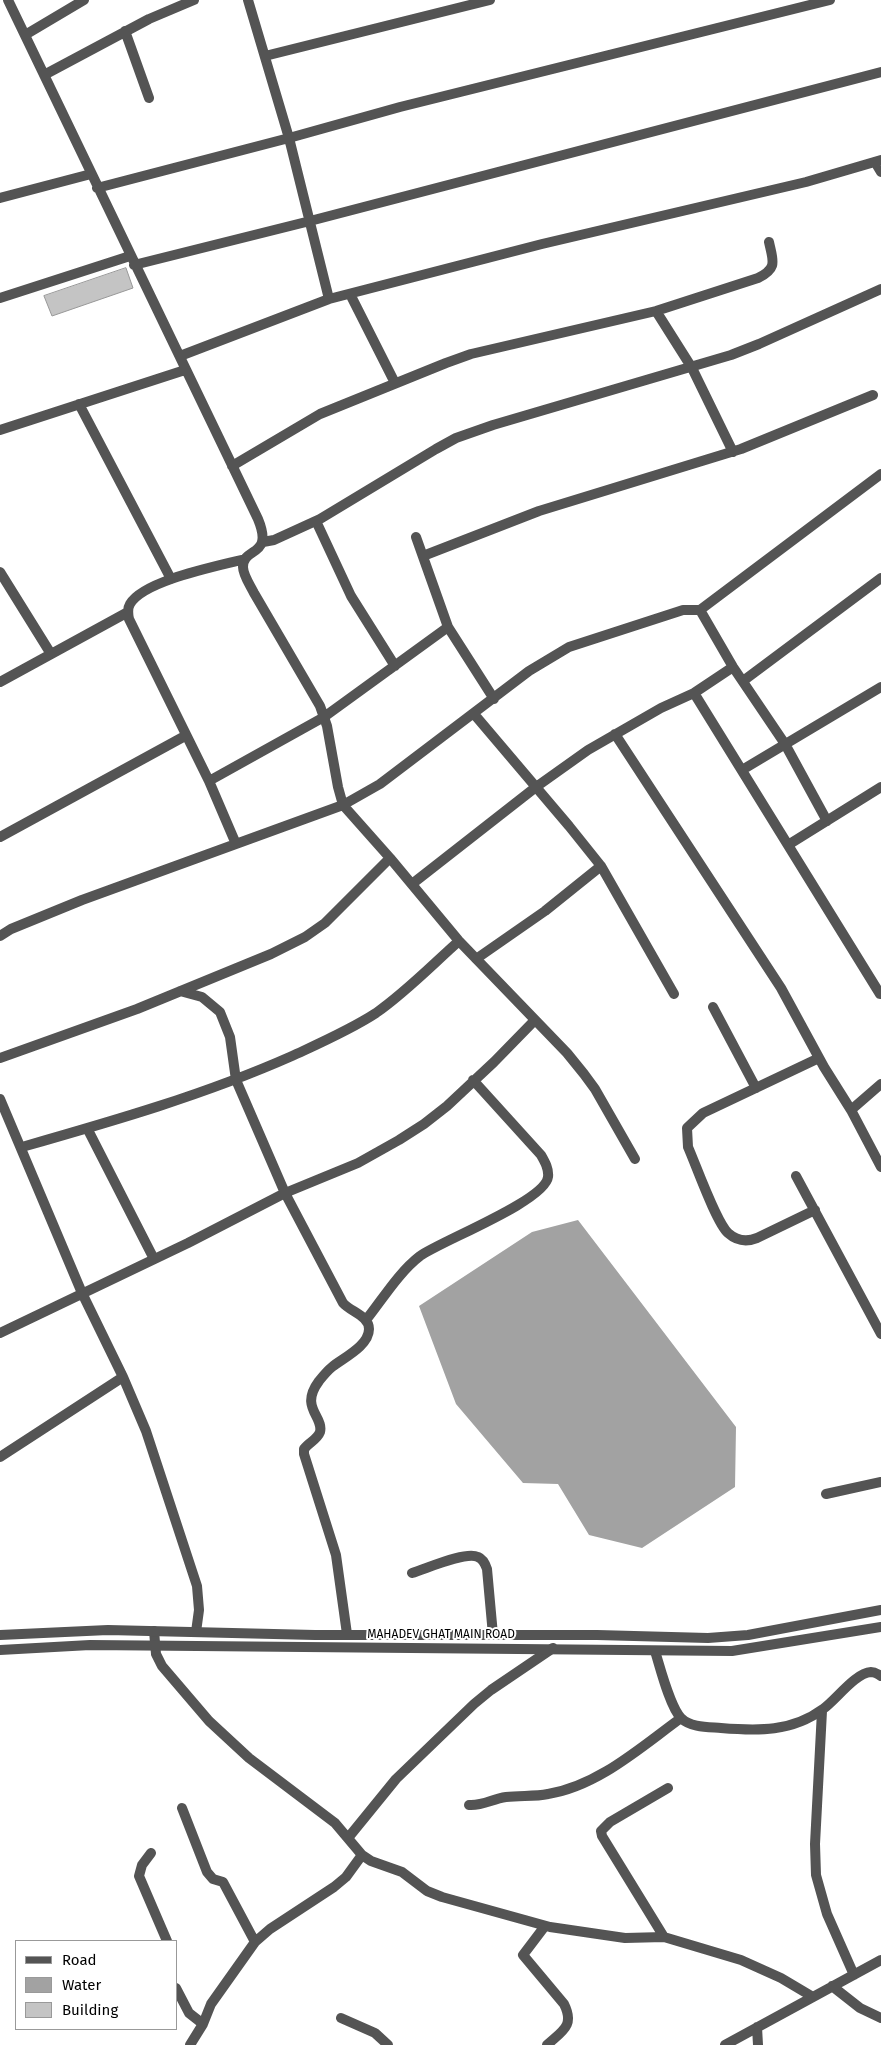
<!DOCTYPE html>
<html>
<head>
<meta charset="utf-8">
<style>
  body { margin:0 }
  #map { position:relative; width:881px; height:2045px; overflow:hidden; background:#fff; font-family:"Fira Sans",sans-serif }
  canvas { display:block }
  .legend { position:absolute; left:15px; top:1940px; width:162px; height:90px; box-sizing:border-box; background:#fff; border:1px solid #999; margin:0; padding:6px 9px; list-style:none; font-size:15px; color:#000 }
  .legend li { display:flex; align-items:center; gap:10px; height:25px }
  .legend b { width:25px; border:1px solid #999 }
</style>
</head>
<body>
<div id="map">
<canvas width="881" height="2045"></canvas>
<ul class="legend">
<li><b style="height:6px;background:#545454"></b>Road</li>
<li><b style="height:14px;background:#a2a2a2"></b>Water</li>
<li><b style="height:14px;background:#c4c4c4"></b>Building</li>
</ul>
</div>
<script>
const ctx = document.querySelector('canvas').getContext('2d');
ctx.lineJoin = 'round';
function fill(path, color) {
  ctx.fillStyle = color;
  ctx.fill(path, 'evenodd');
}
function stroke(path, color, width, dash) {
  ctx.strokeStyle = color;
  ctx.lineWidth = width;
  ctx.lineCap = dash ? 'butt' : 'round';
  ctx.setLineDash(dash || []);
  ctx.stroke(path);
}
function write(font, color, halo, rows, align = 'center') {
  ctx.font = font + ' "Fira Sans",sans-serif';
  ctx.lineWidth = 4;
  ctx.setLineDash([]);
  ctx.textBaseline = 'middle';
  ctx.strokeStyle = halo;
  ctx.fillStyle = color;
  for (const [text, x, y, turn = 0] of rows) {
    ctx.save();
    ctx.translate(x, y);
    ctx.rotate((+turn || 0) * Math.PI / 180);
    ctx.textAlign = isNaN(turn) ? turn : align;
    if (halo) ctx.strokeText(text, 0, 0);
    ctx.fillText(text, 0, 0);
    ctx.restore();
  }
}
const water = new Path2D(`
  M578,1220L736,1427L735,1487L642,1548L589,1535L558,1484L523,1483L456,1404L419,1306L532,1232Z`);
const building = new Path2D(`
  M126,268L133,288L52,316L44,296Z`);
const minor = new Path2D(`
  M8,0L258,519C274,558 243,546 243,567C243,575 250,585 254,593L320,706L327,726L338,787L343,805L390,858L459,941L567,1053L584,1074L595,1089L635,1159
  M248,0L289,138L329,299
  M125,31L149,98
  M25,35L84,0
  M265,56L490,0
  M44,75L149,19L194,0
  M875,162L881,172
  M97,188L289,138L400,107L830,0
  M0,198L91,174
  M134,265L310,221L881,72
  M350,294L395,383
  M0,298L130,256
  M656,311L692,368L733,452
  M180,356L329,299L542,244L806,182L881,160
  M79,404L171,579
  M0,430L185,370
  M232,466L320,414L446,363L471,354L656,311L758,278C778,268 773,261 769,242
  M316,521L351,596L395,666
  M416,537L448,627L494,699
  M263,542L274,540L320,519L436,449L456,438L493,425L731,355L759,344L881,289
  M423,556L539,511L741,449L873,395
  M0,572L51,654
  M700,610L733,667L785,744L827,821
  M743,681L881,578
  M0,682L128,612
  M694,693L880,994
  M474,714L569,826L601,866L674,994
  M615,734L781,988L824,1067L851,1110L881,1167
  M742,770L881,687
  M209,781L324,717L448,627
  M0,837L185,736
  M236,844L209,781L129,619C128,614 127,609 130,604C144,580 219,566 245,559
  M788,845L881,787
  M412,884L536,787L588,750L661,708L694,693L733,667
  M0,936L11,929L82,900L343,805L380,784L529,671L569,647L683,610H700L881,474
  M476,959L545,911L601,866
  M180,991L202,997L220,1012L230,1037L236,1080L285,1193L343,1303C351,1312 369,1316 369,1329C369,1346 343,1358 332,1367C327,1371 323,1376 319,1381C299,1408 324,1416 320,1432C317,1440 309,1442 304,1449V1454L336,1555L347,1634
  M713,1007L756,1088
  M0,1058L137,1009L271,954L305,937L325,923L390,858
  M0,1099L82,1293L123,1377L146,1431L197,1586L199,1610L196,1632
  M851,1110L881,1084
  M87,1128L154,1259
  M22,1147C113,1121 204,1095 292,1056C320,1043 350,1030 376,1013C406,992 432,965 459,941
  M796,1176L881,1334
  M815,1210L757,1238C747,1242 737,1241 728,1233C716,1222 696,1165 688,1147L687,1128L703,1113L819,1058
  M366,1320C382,1300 399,1272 420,1256C441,1241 545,1201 548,1177C549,1169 545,1162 541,1155L473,1080
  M0,1333L188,1243L285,1193L358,1163L399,1140L424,1124L447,1106L494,1062L535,1020
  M0,1457L123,1377
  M826,1494L881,1482
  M412,1573C426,1569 465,1551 478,1557C483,1559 485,1563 487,1569L493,1635
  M154,1631L156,1654L162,1666L209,1721L249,1758L335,1823L362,1855L371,1861L402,1872L427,1891L442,1897L550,1927L625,1938L664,1937L741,1960L781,1978L813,1997
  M655,1651C660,1667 670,1707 681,1718C691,1728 709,1727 721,1728C758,1731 792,1732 823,1709C836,1700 855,1673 871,1672C875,1672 878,1674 881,1676
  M822,1711L815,1844L816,1875L827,1914L854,1975
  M469,1805C483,1806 492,1799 506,1797C520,1795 534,1797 548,1794C598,1786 641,1747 681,1718
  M182,1808L207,1872L213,1879L223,1882L255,1942
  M348,1838L396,1779L474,1704L491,1690L553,1648
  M151,1853L142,1865L139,1876L167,1941
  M545,1926L523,1955L564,2004C575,2026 562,2031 547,2045
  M664,1937L602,1836L601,1831L610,1822L668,1788
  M832,1986L860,2008L881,2018
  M176,1988L189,2013L203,2024
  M341,2018L375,2033L388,2045
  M757,2027L758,2045
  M190,2045L203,2024L211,2004L255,1942L270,1929L334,1887L346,1877L362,1855
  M725,2045L881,1960`);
const tertiary = new Path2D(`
  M0,1635L108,1630L315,1635H597L708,1638L748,1635L881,1610
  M0,1650L90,1645L732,1651L881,1627`);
const streetNames = [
  ["MAHADEV GHAT MAIN ROAD",441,1635]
];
fill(water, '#a2a2a2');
fill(building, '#c4c4c4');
stroke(building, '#989898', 1);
stroke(minor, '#545454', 10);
stroke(tertiary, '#545454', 10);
write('12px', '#000', '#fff', streetNames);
</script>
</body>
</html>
